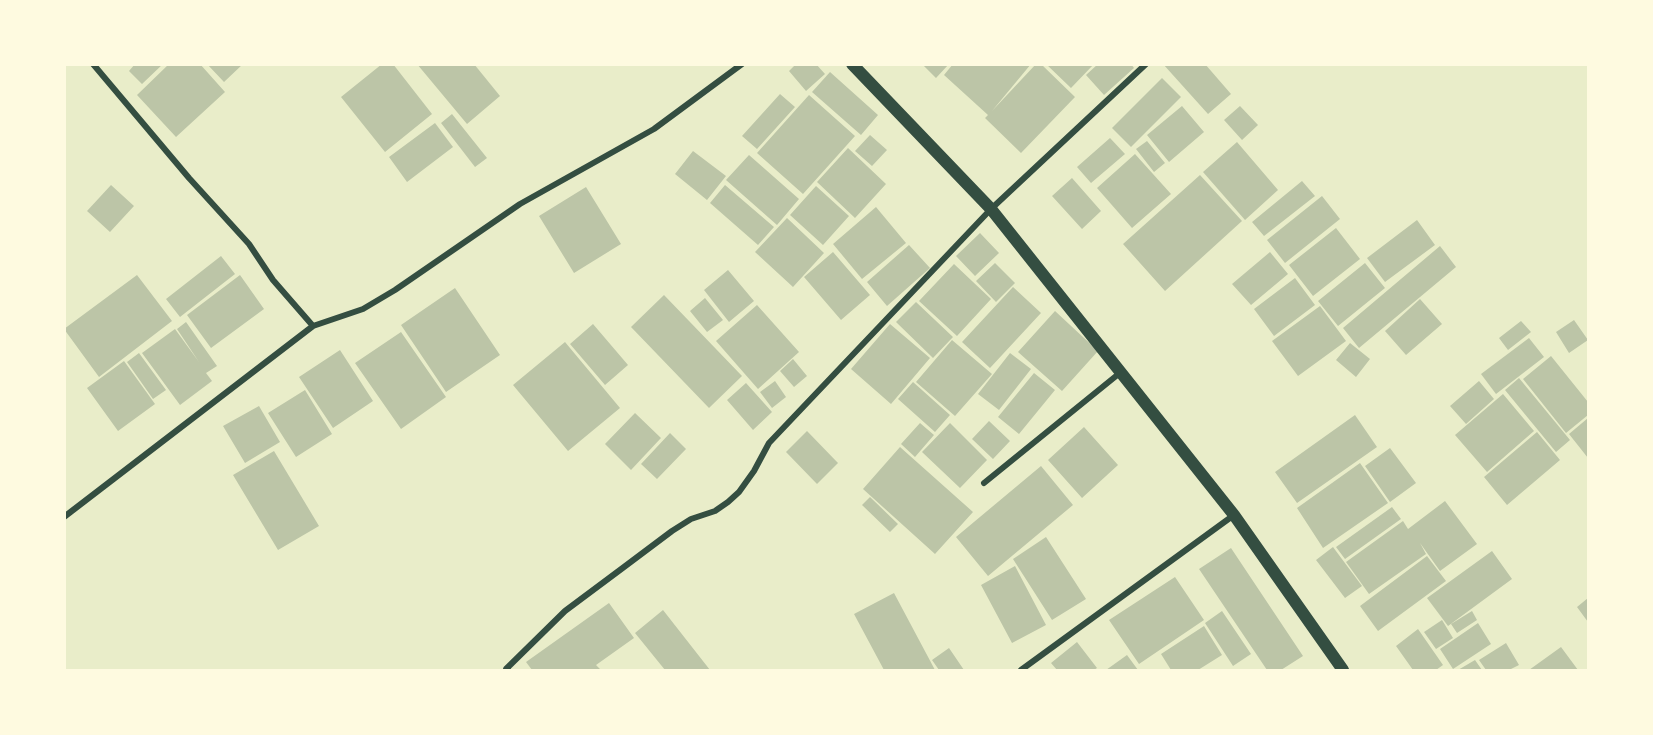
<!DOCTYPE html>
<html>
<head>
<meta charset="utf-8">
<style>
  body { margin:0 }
  #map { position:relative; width:1653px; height:735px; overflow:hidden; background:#e9edc9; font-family:Poppins,sans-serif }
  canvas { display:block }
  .frame { position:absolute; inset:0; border:66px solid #fefae0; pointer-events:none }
</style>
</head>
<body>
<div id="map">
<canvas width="1653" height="735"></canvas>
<div class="frame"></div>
</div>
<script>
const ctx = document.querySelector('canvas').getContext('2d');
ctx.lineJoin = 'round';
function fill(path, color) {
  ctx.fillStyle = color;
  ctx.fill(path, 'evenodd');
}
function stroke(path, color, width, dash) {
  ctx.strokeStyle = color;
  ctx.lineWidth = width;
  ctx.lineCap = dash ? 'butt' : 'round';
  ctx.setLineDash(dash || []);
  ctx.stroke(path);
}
const building = new Path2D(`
  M135,64H163L142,84L129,71Z
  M169,64H200L225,92L176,137L137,95Z
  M207,64H243L224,82Z
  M382,64H393L432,114L385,152L341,97Z
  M417,64H474L500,96L467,124Z
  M796,64H816L825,74L806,91L789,71Z
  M922,64H949L936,78Z
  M953,64H1031L992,111L1036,64H1041L1075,97L1021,153L985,118L988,115L944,75Z
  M1046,64H1094L1071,88Z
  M1098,64H1131L1134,68L1104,95L1086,75Z
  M1163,64H1205L1231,94L1208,114Z
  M830,72L878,115L861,135L812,92Z
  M1162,78L1181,97L1131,147L1112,128Z
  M780,94L795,107L757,149L742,136Z
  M809,95L855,136L803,194L757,153Z
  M1182,106L1204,132L1169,162L1147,135Z
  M1240,106L1258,125L1242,140L1224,120Z
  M452,114L487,158L475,167L441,123Z
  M435,123L453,147L407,182L389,157Z
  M870,135L887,150L872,166L855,151Z
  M1110,138L1125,154L1091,183L1077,167Z
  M1147,141L1165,163L1154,172L1136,149Z
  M1237,142L1278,190L1245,220L1203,172Z
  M848,148L886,184L855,218L817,182Z
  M693,151L726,176L707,200L675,174Z
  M1135,154L1171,194L1132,228L1097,188Z
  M749,155L799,199L777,225L726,180Z
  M1200,175L1242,221L1165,291L1123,244Z
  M1072,178L1101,211L1082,229L1052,196Z
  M1302,181L1315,196L1264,236L1252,222Z
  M111,185L134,206L110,232L87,211Z
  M725,185L774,227L758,245L710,203Z
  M816,186L849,216L823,245L790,215Z
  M586,187L621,244L574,273L539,216Z
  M1322,196L1340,219L1285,263L1267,240Z
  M876,207L906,243L862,279L833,244Z
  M787,218L824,253L793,287L755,252Z
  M1417,220L1435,245L1385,282L1367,258Z
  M1336,228L1360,259L1313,296L1289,265Z
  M980,233L999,253L975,276L956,256Z
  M909,245L930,268L887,306L867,282Z
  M1440,246L1456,267L1359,348L1343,328Z
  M833,252L870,295L841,320L804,277Z
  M1270,252L1288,274L1251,305L1232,284Z
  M221,256L235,274L180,317L166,299Z
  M995,263L1015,283L996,302L976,281Z
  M1365,263L1385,288L1338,326L1318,301Z
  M954,264L991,299L957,336L919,301Z
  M728,270L754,301L729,322L704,290Z
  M137,275L172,321L99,377L64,329Z
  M240,275L264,309L211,348L187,315Z
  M1295,278L1315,305L1274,336L1254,309Z
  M1013,287L1041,313L990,368L962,342Z
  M455,288L500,355L446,392L401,325Z
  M664,295L742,376L709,408L631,327Z
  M705,298L723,320L707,332L690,311Z
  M1420,299L1442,324L1406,355L1385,331Z
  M916,302L953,337L933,358L896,322Z
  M757,305L799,352L758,389L716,341Z
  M1320,306L1346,341L1298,376L1272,341Z
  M1055,311L1098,351L1062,391L1018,352Z
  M1574,320L1588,340L1569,353L1556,332Z
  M1521,321L1531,332L1508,350L1499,338Z
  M186,322L217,366L206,373L212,381L180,405L142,353L175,329L199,362L177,329Z
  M593,324L628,365L605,385L570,344Z
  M890,324L930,358L891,404L851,369Z
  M401,332L446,397L401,429L355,363Z
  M1529,338L1544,357L1496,394L1481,374Z
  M952,340L992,374L955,416L916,382Z
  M565,342L620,408L568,451L513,385Z
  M1350,343L1370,359L1356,377L1336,360Z
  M340,350L373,401L333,428L299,377Z
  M139,353L166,390L153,399L127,362Z
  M1010,353L1031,369L999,410L978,394Z
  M1551,356L1588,402V415L1566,433L1523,379Z
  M793,359L807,376L794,387L780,371Z
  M124,361L155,404L118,431L87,388Z
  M1034,373L1055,390L1019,434L998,417Z
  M1519,378L1570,440L1556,452L1505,390Z
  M775,381L786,397L772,408L760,392Z
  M1479,381L1494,399L1466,424L1450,406Z
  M913,382L950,415L935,432L898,399Z
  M746,383L772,412L753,430L727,400Z
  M305,390L332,434L296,457L268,413Z
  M1503,394L1534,431L1487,472L1455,435Z
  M259,406L280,442L245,463L223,426Z
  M635,413L661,438L631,470L605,444Z
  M1355,415L1377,447L1297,503L1275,472Z
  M1588,418V458L1569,434Z
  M989,421L1010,441L993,459L972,439Z
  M920,423L934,435L915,457L901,444Z
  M950,423L987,460L960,488L922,452Z
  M1084,427L1118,465L1082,498L1048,460Z
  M807,431L838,463L817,484L786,452Z
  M1537,432L1560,460L1507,505L1484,477Z
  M670,433L686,449L657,479L641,464Z
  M900,447L973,512L935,554L863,489Z
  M1390,448L1416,483L1390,502L1365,466Z
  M274,451L319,526L278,550L233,475Z
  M1360,463L1388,503L1323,548L1297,508Z
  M1041,466L1073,505L988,576L956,537Z
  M870,497L898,524L890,532L862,505Z
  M1445,501L1477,544L1440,571L1420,543L1426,554L1369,594L1346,562L1403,521L1408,529Z
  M1392,507L1401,519L1345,559L1336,547Z
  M1046,537L1086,599L1052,620L1013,559Z
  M1333,547L1362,586L1345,598L1316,560Z
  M1231,548L1303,656L1281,670H1267L1199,569Z
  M1492,551L1512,579L1448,626L1427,598Z
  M1427,556L1446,581L1378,631L1360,606Z
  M1015,566L1046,625L1012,643L981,585Z
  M1175,577L1204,620L1139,664L1109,620Z
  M894,593L935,670H884L854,614Z
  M1588,598V622L1577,607Z
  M609,603L634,638L596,665L601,670H532L526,662Z
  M663,610L710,670H665L635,633Z
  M1222,611L1251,654L1233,666L1205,623Z
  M1472,611L1477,620L1457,633L1451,624Z
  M1442,620L1453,638L1436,649L1424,632Z
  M1478,623L1491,644L1453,669L1440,649Z
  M1204,626L1222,655L1198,670H1171L1161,654Z
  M1418,629L1443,665L1436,670H1413L1396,646Z
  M1077,642L1097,668L1094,670H1057L1051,663Z
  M1506,643L1519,665L1509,670H1486L1479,660Z
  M1561,647L1578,670H1529Z
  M949,648L964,670H939L932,660Z
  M1127,655L1138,670H1106Z
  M1475,660L1482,670H1458Z`);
const minor = new Path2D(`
  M93,64L189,178L249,244L273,280L313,326L363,309L395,290L520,204L654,129L742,64
  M984,483L1121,372
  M64,517L313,326
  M508,670L506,669L565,611L624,567L672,531L691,519L715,511L728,502L739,492L754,471L769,443L991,209L1146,64
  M1021,670L1234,515`);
const secondary = new Path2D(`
  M852,64L991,209L1234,515L1343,670`);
fill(building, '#bcc5a7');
stroke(minor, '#344e41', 6);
stroke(secondary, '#344e41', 12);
</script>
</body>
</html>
